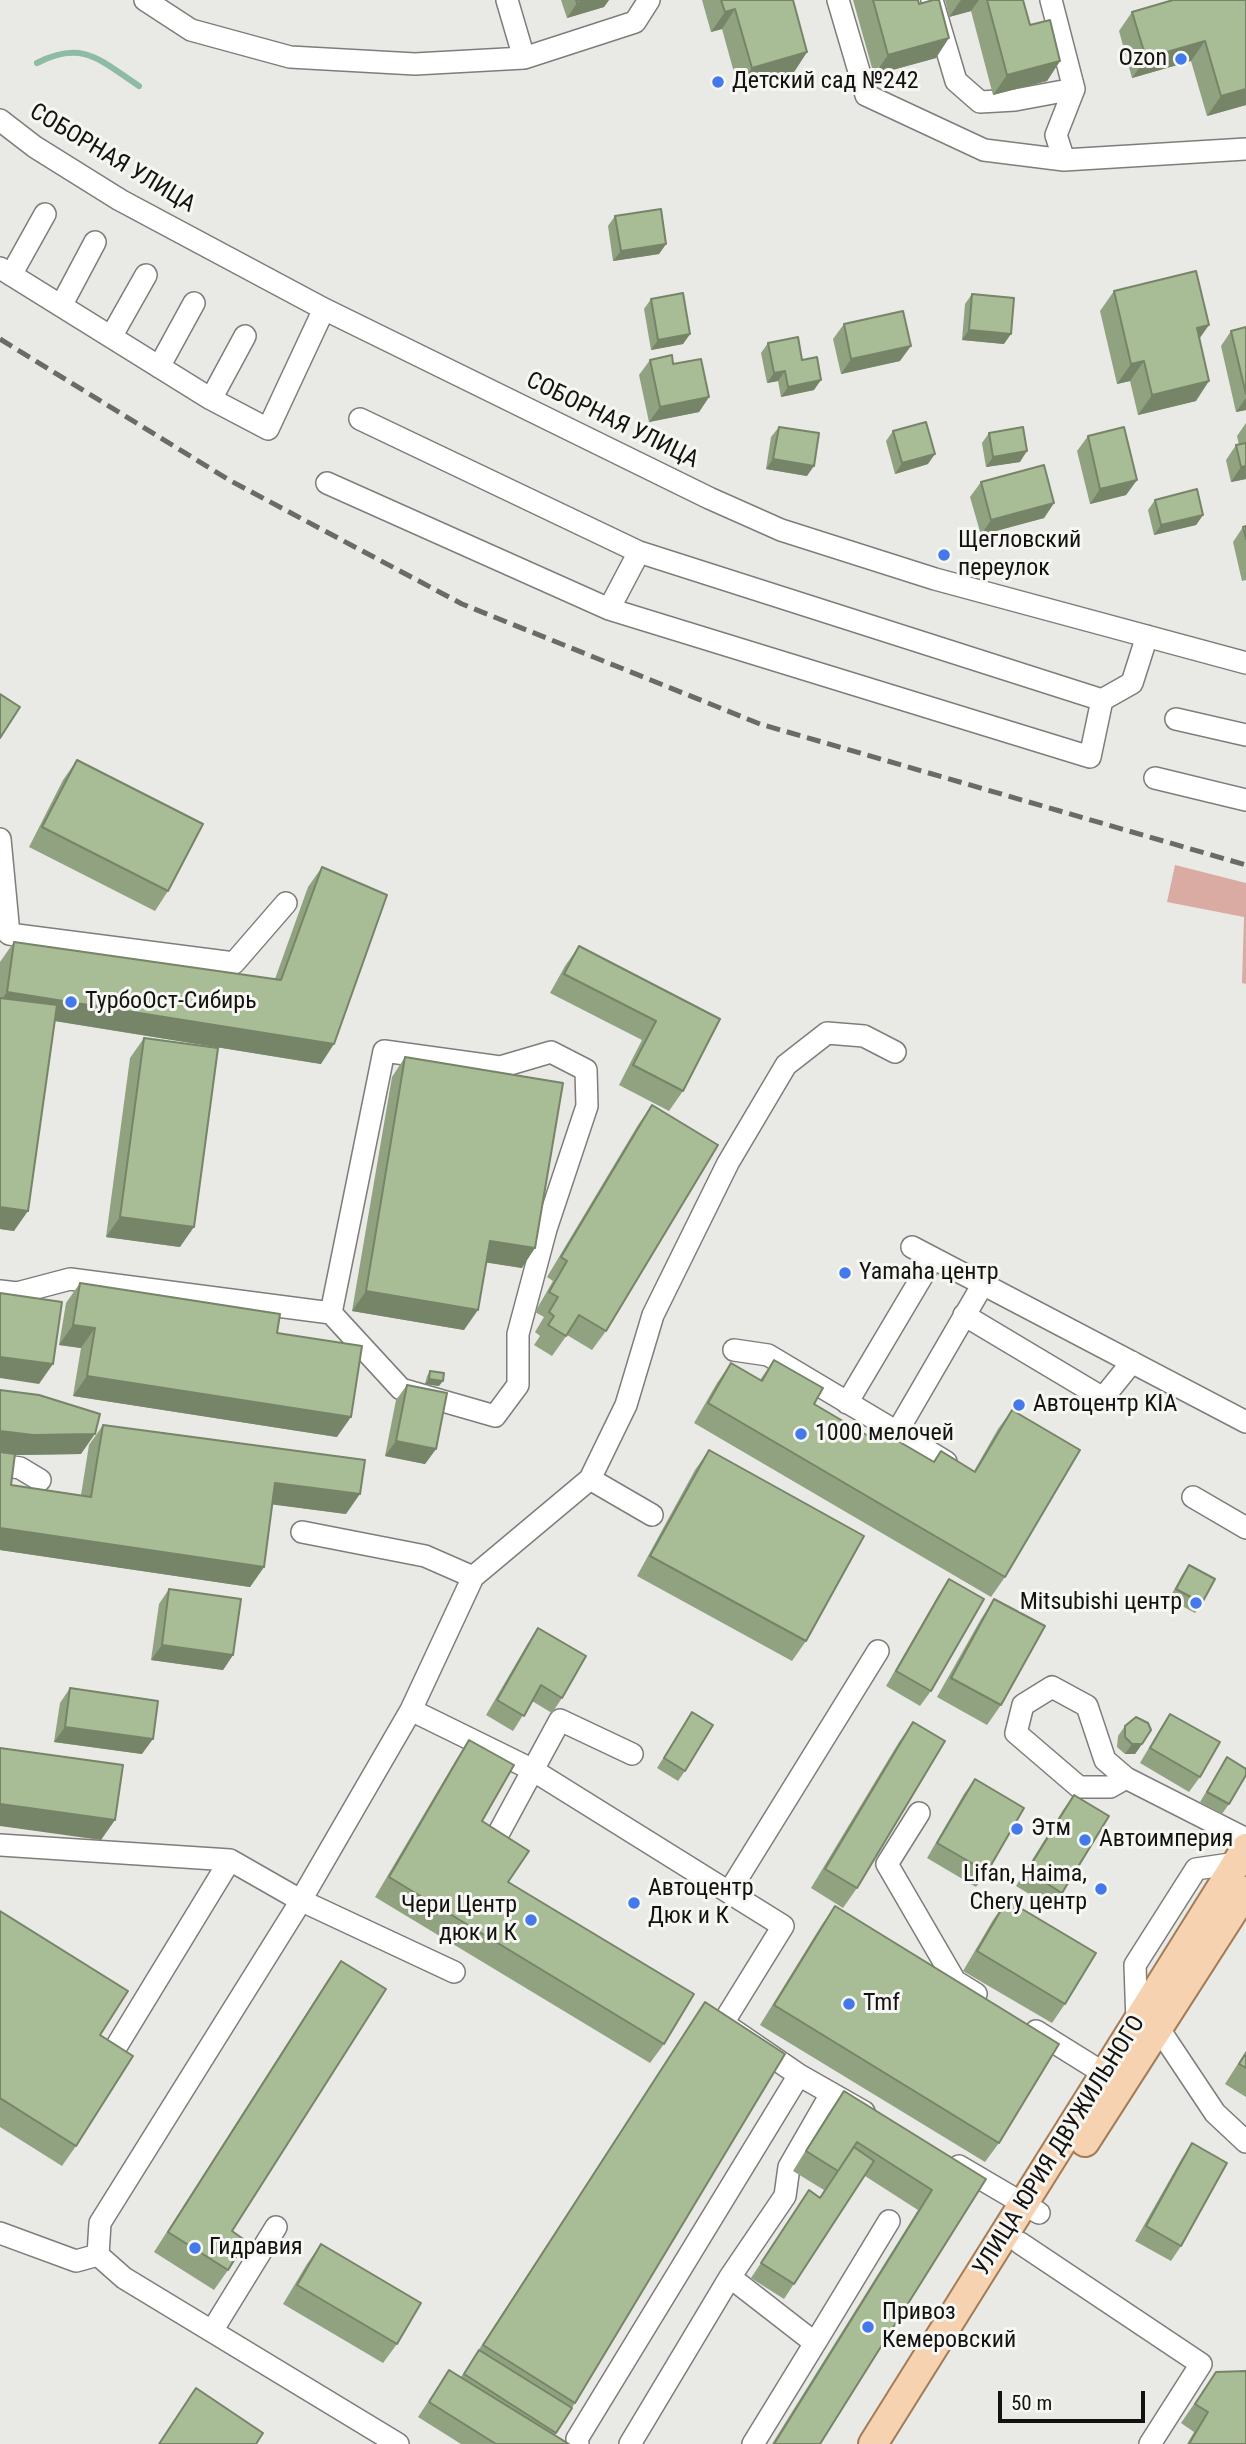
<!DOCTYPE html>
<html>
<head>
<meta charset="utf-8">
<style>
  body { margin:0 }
  #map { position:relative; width:1246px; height:2444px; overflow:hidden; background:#e9e9e5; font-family:"Roboto Condensed",sans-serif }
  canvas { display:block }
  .scale { position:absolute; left:998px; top:2391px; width:147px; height:32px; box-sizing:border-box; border:4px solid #131211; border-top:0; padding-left:9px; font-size:21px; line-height:24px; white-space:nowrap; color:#131211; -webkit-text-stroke:5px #f6f6f3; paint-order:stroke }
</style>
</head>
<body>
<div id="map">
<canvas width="1246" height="2444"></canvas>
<div class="scale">50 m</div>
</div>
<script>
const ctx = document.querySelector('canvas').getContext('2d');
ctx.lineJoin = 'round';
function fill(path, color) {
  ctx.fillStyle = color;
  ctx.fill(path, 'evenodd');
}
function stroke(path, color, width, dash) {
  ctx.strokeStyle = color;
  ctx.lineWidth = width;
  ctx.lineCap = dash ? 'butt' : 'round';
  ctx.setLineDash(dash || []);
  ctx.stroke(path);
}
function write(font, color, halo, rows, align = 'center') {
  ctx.font = font + ' "Roboto Condensed",sans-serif';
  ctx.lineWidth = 6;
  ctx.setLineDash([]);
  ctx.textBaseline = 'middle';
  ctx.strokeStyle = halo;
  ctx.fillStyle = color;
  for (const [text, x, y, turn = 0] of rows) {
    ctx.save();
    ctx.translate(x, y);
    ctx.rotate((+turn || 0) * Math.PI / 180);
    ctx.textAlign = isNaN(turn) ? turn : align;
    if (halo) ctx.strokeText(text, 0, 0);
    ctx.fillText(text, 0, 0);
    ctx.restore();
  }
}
const green = new Path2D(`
  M1175,865L1246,883V984L1242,983L1244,917L1167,902Z`);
const stream = new Path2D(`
  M37,63C83,39 101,61 139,86`);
const minor = new Path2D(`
  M145,0L191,30L290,57L415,64L524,58L635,22L649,0
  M507,0L524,58
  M838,0L866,95L984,150L1064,160
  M932,0L956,81L980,102L1015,100L1074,89
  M1051,0L1074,89L1056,135L1064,160L1246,149
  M0,120L35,147L120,200L324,309L709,498L781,530L935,579L1246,663
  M0,268L211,399L268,429L324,309
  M11,275L45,214
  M61,306L95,242
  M111,337L146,275
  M159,367L194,303
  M211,399L245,336
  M360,419L639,552L1102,700L1132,683L1147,636
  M327,483L609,609L1090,757L1102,700
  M609,609L639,552
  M1176,719L1246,735
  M1155,778L1246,800
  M0,839L9,934L234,963L286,903
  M912,1247L1246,1422
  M0,1291L17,1293L70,1279L331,1313L384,1051L500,1067L551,1052L586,1070L587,1106L546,1229L518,1334V1385L495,1416L401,1389L331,1313
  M964,1315L1103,1398L1132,1362
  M734,1350L768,1355L897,1432
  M847,1403L933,1258
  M946,1462L897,1432L983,1284
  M0,1465L20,1468L40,1480
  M590,1479L652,1515
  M1193,1497L1246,1528
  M302,1532L425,1556L473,1577
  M411,1710L531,1769L783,1926L723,2023L799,2075L864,2112
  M1126,1778L1110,1787H1079L1016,1733L1023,1705L1052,1687L1087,1706L1105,1760L1126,1778L1246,1839
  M919,1813L887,1864L955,1981L976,1994
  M496,1838L560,1720L632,1754
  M0,1845L230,1860
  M729,1892L878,1651
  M1137,2023L1135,1965L1196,1869L1237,1863
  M1159,2029L1215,2113L1246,2142
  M1036,2031L1105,2074
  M113,2052L230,1860L300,1900L454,1972
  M959,2166L1039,2213
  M0,2233L76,2261L98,2255
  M1020,2243L1201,2364L1150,2444
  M730,2277L815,2343L753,2444
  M212,2331L276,2227
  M815,2343L889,2221
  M398,2444L124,2278L98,2255L100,2223L294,1912L411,1710L473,1577L590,1479L626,1405L653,1315L728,1163L786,1065L827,1033L864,1036L895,1052
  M578,2444L577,2439L799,2075
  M630,2444L730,2277L785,2196L789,2167L831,2094`);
const major = new Path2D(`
  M1085,2142L1246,1891
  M873,2444L1246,1848`);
const rail = new Path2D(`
  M0,339L229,480L462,604L760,724L1246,865`);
const wall = new Path2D(`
  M561,0H609L604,7L567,18Z
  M702,0H793L807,52L794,72L738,87L722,29L711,32Z
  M853,0H918L936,58L874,75Z
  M945,0H1023L1030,25L1060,61L1047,81L993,95L971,11L949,17Z
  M1246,0V105L1207,116L1191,61L1132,78L1119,31L1132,12Z
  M615,216L666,244L659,254L613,261L608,226Z
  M1114,291L1199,339L1196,401L1138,415L1130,381L1117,384L1100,311Z
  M972,294L1004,344L962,340L965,304Z
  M651,299L690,334L683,344L651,350L644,309Z
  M844,324L900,361L841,374L833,339Z
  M1246,327V410L1236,412L1221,346L1231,331Z
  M768,343L802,360L814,390L781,397L778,381L767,383L761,353Z
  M650,360L673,364L709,397L699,412L649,422L639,375Z
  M1246,423V479L1231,482L1226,460L1236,445H1239L1237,436Z
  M779,427L807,476L766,469L771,437Z
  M893,431L928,464L895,474L886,441Z
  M989,433L1020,462L986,467L982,443Z
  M1088,436L1137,480L1126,495L1090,504L1077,451Z
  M981,482L1054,503L1044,518L981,535L970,497Z
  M1155,500L1203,515L1196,525L1154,535L1148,510Z
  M1246,526V580L1242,581L1233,542L1243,527Z
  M77,760L168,891L155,911L29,847L63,780Z
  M322,867L321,1064L54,1021L14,1231L0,1229V962L14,942L275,979L308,887Z
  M579,946L720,1019L683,1091L669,1111L619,1085L642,1040L550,993L565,966Z
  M144,1038L180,1247L106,1237L130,1058Z
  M405,1057L522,1268L486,1262L464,1330L352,1311L392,1077Z
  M652,1105L606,1331L592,1350L567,1335L552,1356L534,1345L540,1336L535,1332L544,1317L535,1312L553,1281L547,1277L638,1125Z
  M80,1283L337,1437L73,1396L81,1348L59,1345L66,1303Z
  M774,1360L814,1404L874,1440L881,1431L933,1462L941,1451L974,1471L998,1429L1012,1410L1005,1577L991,1597L694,1423L717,1383L731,1363L760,1380Z
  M430,1371L439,1386L425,1384L427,1376Z
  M407,1385L436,1449L425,1464L385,1456L396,1400Z
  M0,1390L81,1454L15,1455L11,1485L81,1495L89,1445L103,1425L346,1514L272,1504L264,1567L250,1587L0,1550Z
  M709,1450L806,1641L792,1661L637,1576L695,1470Z
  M1189,1565L1202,1603L1195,1613L1169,1599L1182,1575Z
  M949,1579L931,1691L920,1706L886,1686L939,1594Z
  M169,1589L233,1655L223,1670L151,1660L159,1604Z
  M994,1599L1001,1705L987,1725L937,1697L981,1619Z
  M538,1628L562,1698L552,1713L532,1701L513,1731L486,1715L528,1643Z
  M70,1688L142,1754L54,1742L60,1703Z
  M692,1712L685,1771L678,1781L657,1768Z
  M1170,1714L1200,1777L1189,1792L1140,1763L1160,1729Z
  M913,1722L857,1888L843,1908L811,1888L899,1742Z
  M1125,1726L1142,1744L1135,1754H1125L1117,1747L1118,1736Z
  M469,1740L482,1821L508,1882L664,2044L650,2063L375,1897L456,1760Z
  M1227,1757L1229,1804L1222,1814L1200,1802Z
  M975,1779L987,1872L976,1887L927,1858L964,1794Z
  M1074,1795L1062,1893L1052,1908L1016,1886L1063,1810Z
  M1007,1900L1065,2004L1052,2023L963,1971L993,1920Z
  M835,1906L999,2143L985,2162L760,2025L821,1926Z
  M0,1911L100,2035L76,2146L62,2166L0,2127Z
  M341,1961L232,2231L228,2270L214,2290L154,2252L327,1981Z
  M705,2002L575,2403L555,2435L569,2444H461L418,2417L449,2370L461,2377Z
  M1246,2051V2097L1225,2084Z
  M844,2091L986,2179L820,2444H772L918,2210L865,2176L784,2299L751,2278L809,2190L820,2197L824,2190L793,2171L830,2111Z
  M1192,2143L1181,2246L1171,2261L1135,2241L1182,2158Z
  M321,2244L397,2344L383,2363L283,2304L307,2264Z
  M1216,2372L1246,2444H1187L1194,2432L1181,2423Z`);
const shadedWall = new Path2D(`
  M588,0H609L604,7L567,18L577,3Z
  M961,0H979L971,11L949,17Z
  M735,9L722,29L711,32L725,12Z
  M949,38L936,58L874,75L888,55Z
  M1205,41L1191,61L1132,78L1146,58Z
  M807,52L794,72L738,87L752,68Z
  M1060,61L1047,81L993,95L1007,75Z
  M1246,89V105L1207,116L1221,96Z
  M666,244L659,254L613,261L621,251Z
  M1209,325L1195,345L1197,328Z
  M969,330L1011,334L1004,344L962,340Z
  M690,334L683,344L651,350L658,340Z
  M911,346L900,361L841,374L851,359Z
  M1144,361L1130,381L1117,384L1131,364Z
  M785,371L778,381L767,383L774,373Z
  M821,380L814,390L781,397L788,387Z
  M1209,381L1196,401L1138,415L1152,395Z
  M709,397L699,412L649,422L660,407Z
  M1246,398V410L1236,412Z
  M1027,451L1020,462L986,467L993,457Z
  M935,454L928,464L895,474L902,463Z
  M773,459L814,466L807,476L766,469Z
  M1246,466V479L1231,482L1241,467Z
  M1137,480L1126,495L1090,504L1100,489Z
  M1054,503L1044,518L981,535L991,520Z
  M1203,515L1196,525L1154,535L1161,525Z
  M7,992L334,1044L321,1064L0,1012V1002Z
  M0,1207L28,1211L14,1231L0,1229Z
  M120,1217L194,1227L180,1247L106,1237Z
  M490,1241L535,1248L522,1268L476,1261Z
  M366,1291L478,1310L464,1330L352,1311Z
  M73,1325L95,1328L81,1348L59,1345Z
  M0,1357L53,1364L39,1384L0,1378Z
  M87,1376L351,1417L337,1437L73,1396Z
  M429,1379L443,1381L439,1386L425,1384Z
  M0,1431L95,1434L81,1454L19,1455L0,1453Z
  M396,1441L436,1449L425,1464L385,1456Z
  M275,1483L360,1494L346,1514L261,1503Z
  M0,1528L264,1567L250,1587L0,1550Z
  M162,1645L233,1655L223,1670L151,1660Z
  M65,1727L153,1739L142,1754L54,1742Z
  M1132,1744H1142L1135,1754H1125Z
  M0,1804L115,1820L101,1840L0,1826Z`);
const building = new Path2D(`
  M576,0H588L577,3Z
  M721,0H793L807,52L752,68L735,9L725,12Z
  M873,0H918L919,4L933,0H939L949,38L888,55Z
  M987,0H1023L1030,25L1050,20L1060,61L1007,75Z
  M1173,0H1246V89L1221,96L1205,41L1146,58L1132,12Z
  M661,209L666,244L621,251L615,216Z
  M1196,271L1209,325L1197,328L1209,381L1152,395L1144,361L1131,364L1114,291Z
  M683,293L690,334L658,340L651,299Z
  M972,294L1014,298L1011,334L969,330Z
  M903,311L911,346L851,359L844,324Z
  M1246,327V394L1231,331Z
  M798,337L802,360L817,357L821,380L788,387L785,371L774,373L768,343Z
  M672,355L673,364L701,359L709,397L660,407L650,360Z
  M926,422L935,454L902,463L893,431Z
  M779,427L819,433L814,466L773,459Z
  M1023,427L1027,451L993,457L989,433Z
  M1124,427L1137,480L1100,489L1088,436Z
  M1246,443V466L1241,467L1236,445Z
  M1044,465L1054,503L991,520L981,482Z
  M1197,489L1203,515L1161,525L1155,500Z
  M1246,526V539L1243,527Z
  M0,694L20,707L0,738Z
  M77,760L203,824L168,891L42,827Z
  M322,867L387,895L334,1044L7,992L14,942L281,980Z
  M579,946L720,1019L683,1091L633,1065L656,1021L564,974Z
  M0,998L57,1005L28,1211L0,1207Z
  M144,1038L218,1048L194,1227L120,1217Z
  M405,1057L563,1083L535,1248L490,1241L478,1310L366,1291Z
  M652,1105L718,1145L606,1331L579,1315L566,1336L548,1325L554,1316L549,1312L558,1297L549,1292L567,1261L561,1257Z
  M80,1283L280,1314L277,1333L362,1346L351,1417L87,1376L95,1328L73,1325Z
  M0,1293L62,1302L53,1364L0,1357Z
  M774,1360L823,1388L814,1404L875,1440L881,1431L934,1462L941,1451L975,1472L1012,1410L1080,1450L1005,1577L708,1403L731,1363L762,1381Z
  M430,1371L444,1373L443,1381L429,1379Z
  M407,1385L447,1393L436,1449L396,1441Z
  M0,1390L39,1395L100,1414L95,1434L33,1435L0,1431Z
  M103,1425L365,1460L360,1494L275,1483L264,1567L0,1528V1452L15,1454L11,1485L91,1497Z
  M709,1450L864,1536L806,1641L650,1556Z
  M1189,1565L1215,1579L1202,1603L1176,1589Z
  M949,1579L984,1599L931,1691L896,1671Z
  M169,1589L241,1599L233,1655L162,1645Z
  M994,1599L1045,1626L1001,1705L951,1678Z
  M538,1628L586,1656L562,1698L541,1685L524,1716L497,1700Z
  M70,1688L158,1701L153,1739L65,1727Z
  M692,1712L713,1725L685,1771L664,1758Z
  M1170,1714L1220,1742L1200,1777L1150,1748Z
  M1136,1717L1148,1723L1151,1730L1142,1744H1132L1125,1737V1726Z
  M913,1722L945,1741L857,1888L825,1869Z
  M469,1740L514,1765L482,1821L529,1851L508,1882L694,1994L664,2044L389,1877Z
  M0,1748L123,1765L115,1820L0,1804Z
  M1227,1757L1246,1769V1775L1229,1804L1207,1792Z
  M975,1779L1024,1808L987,1872L937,1843Z
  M1074,1795L1109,1816L1062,1893L1027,1871Z
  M1007,1900L1096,1953L1065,2004L977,1951Z
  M835,1906L1059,2044L999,2143L774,2005Z
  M0,1911L128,1991L100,2035L133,2056L76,2146L0,2098Z
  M341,1961L386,1989L232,2231L246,2241L228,2270L168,2232Z
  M705,2002L785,2054L575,2403L483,2345Z
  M1246,2053V2068L1239,2064Z
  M844,2091L986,2179L820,2444H774L932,2190L857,2142L838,2171L806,2151Z
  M1192,2143L1227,2163L1181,2246L1146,2226Z
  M854,2147L874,2161L794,2284L761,2263L809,2190L820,2198Z
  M321,2244L421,2303L397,2344L297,2285Z
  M479,2350L572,2408L556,2433L464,2374Z
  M449,2370L569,2444H496L429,2402Z
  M1246,2371V2444H1189L1208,2412L1195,2404L1216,2372Z
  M196,2388L263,2433L256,2444H159Z`);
const markers = [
  [1181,59,7,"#4379ea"],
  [718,82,7,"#4379ea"],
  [944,555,7,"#4379ea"],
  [71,1002,7,"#4379ea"],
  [845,1273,7,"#4379ea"],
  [1019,1405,7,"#4379ea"],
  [801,1434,7,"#4379ea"],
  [1196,1603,7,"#4379ea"],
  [1017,1829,7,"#4379ea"],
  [1085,1840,7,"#4379ea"],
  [1101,1889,7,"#4379ea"],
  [634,1903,7,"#4379ea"],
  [531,1920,7,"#4379ea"],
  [849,2004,7,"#4379ea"],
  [195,2248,7,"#4379ea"],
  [868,2327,7,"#4379ea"]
];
const poiNames = [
  ["Ozon",1167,59,"right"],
  ["Детский сад №242",732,82],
  ["Щегловский",958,541],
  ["переулок",958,569],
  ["ТурбоОст-Сибирь",85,1002],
  ["Yamaha центр",859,1273],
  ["Автоцентр KIA",1033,1405],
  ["1000 мелочей",815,1434],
  ["Mitsubishi центр",1182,1603,"right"],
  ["Этм",1031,1829],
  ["Автоимперия",1099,1840],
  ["Lifan, Haima,",1087,1875,"right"],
  ["Chery центр",1087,1903,"right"],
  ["Автоцентр",648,1889],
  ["Дюк и К",648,1917],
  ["Чери Центр",517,1906,"right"],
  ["дюк и К",517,1934,"right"],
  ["Tmf",863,2004],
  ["Гидравия",209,2248],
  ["Привоз",882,2313],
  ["Кемеровский",882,2341]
];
const streetNames = [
  ["СОБОРНАЯ УЛИЦА",112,159,31],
  ["СОБОРНАЯ УЛИЦА",612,421,26],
  ["УЛИЦА ЮРИЯ ДВУЖИЛЬНОГО",1060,2146,-58]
];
fill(green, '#daaba2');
stroke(stream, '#8dbba4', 6);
stroke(minor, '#7e7d7b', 24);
stroke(major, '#a37b56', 32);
stroke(minor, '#fff', 21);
stroke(major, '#f6d2b0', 28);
stroke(rail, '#6a6a67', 5, [14, 7]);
fill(wall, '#90a280');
fill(shadedWall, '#768468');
fill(building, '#a8bc95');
stroke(building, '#768468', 2);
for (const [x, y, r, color] of markers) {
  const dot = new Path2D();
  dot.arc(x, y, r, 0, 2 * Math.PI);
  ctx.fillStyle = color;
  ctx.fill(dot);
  stroke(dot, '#f6f6f3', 2.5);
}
write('24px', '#131211', '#f6f6f3', poiNames, 'left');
write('24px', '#131211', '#f6f6f3', streetNames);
</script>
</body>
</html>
